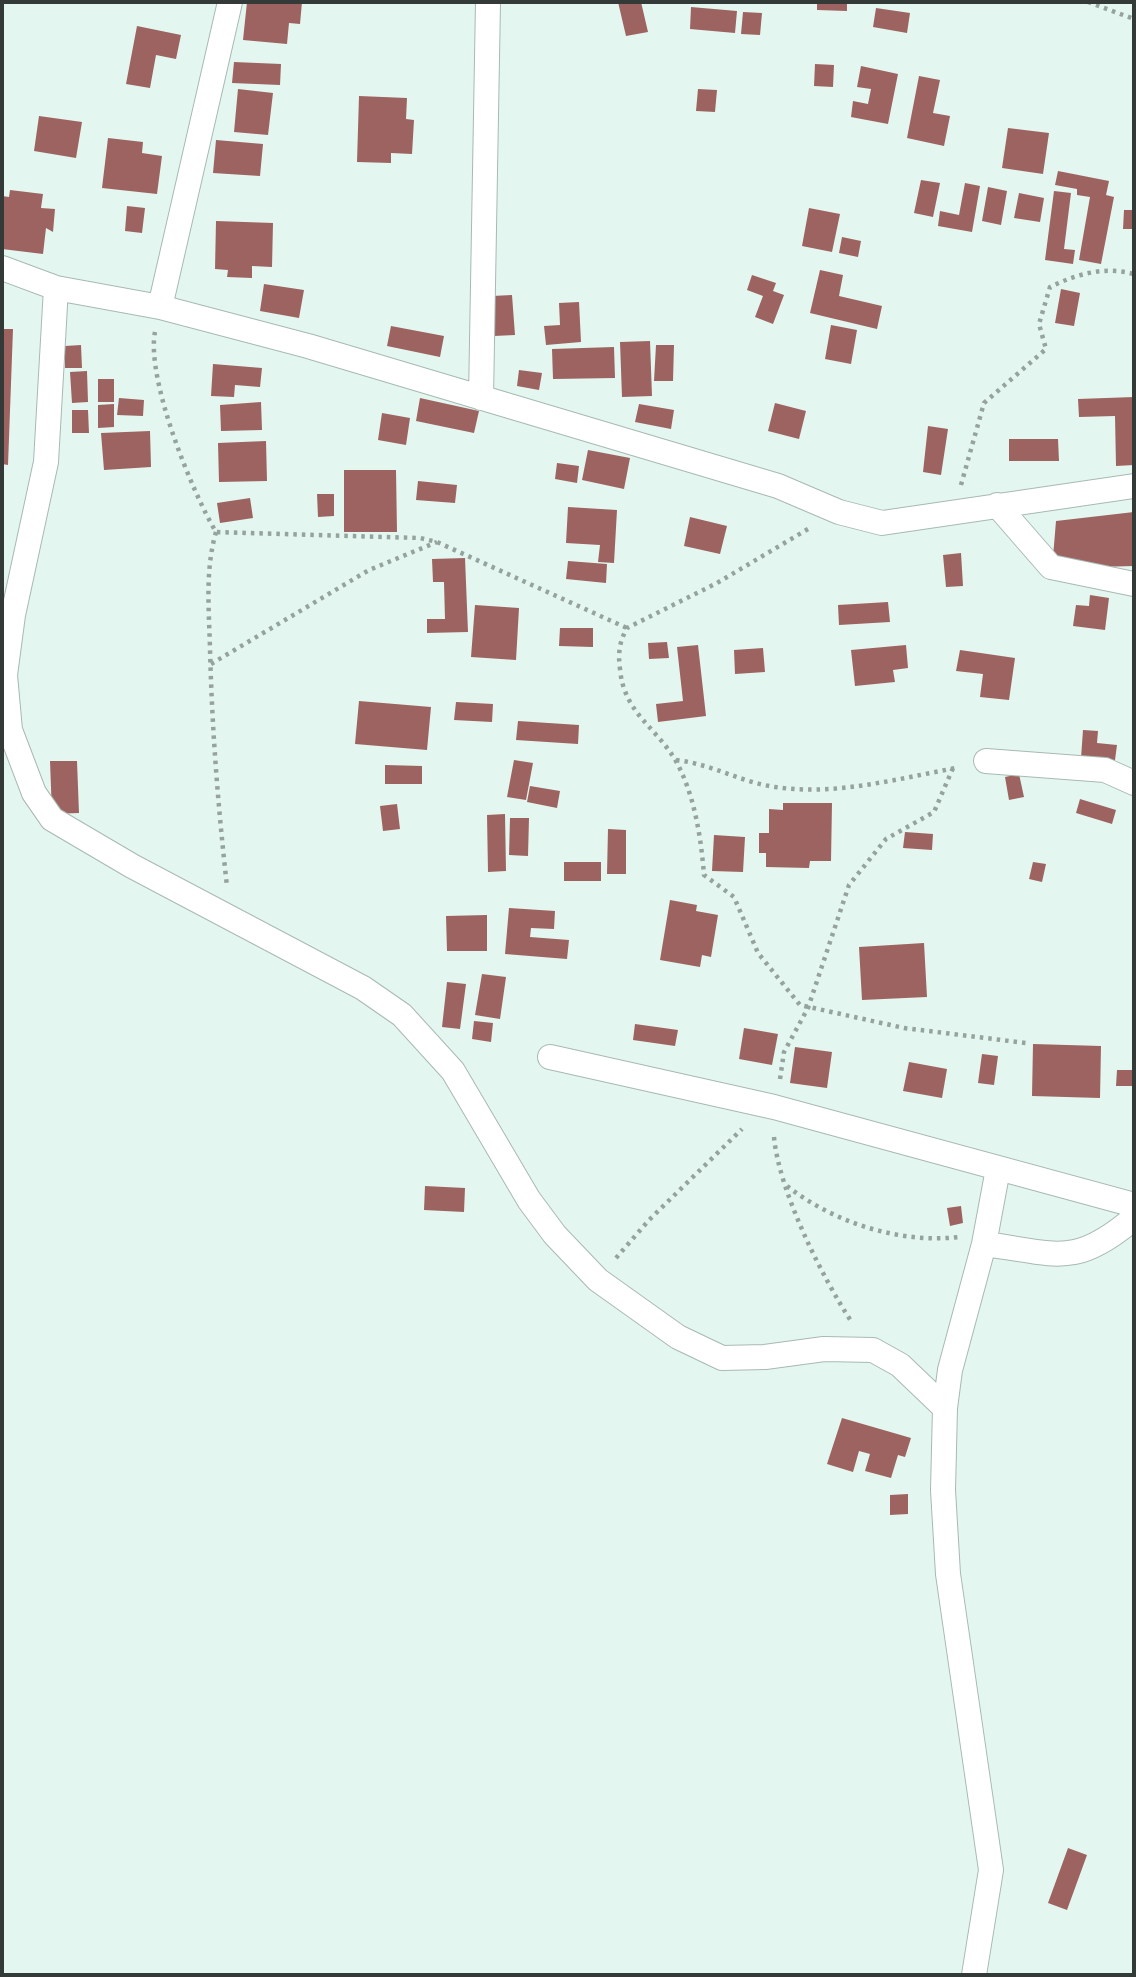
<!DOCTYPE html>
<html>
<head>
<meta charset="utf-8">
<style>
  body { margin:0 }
  #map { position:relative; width:1136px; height:1977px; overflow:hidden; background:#e4f6f0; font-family:"Nunito Sans",sans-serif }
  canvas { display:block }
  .frame { position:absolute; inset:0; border:4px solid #333a38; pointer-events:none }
</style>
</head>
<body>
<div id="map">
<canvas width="1136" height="1977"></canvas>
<div class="frame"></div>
</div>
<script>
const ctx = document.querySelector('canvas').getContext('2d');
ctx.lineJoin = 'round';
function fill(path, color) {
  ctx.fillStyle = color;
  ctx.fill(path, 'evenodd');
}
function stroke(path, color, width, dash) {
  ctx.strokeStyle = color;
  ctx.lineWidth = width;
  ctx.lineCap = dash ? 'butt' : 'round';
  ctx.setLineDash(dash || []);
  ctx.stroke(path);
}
const building = new Path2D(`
  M247,2H302L300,24L289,23L287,44L243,40Z
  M618,2H641L648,32L626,36Z
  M817,2H847V11L817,10Z
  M691,7L737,11L735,33L690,29Z
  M876,8L910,13L907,33L873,27Z
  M743,12L762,13L760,35L741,34Z
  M137,26L181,35L176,59L156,55L150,88L126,84Z
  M234,62L281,64L280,85L232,83Z
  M815,64L834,65L833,87L814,86Z
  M861,66L898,74L888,124L851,117L853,101L868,104L871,89L857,87Z
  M919,76L940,80L933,113L950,116L944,146L907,138Z
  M238,89L273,93L268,135L234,132Z
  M698,89L717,90L715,112L696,111Z
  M359,96L407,98L406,119L414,120L412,154L391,153V163L357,162Z
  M39,116L82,122L76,158L34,151Z
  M1008,128L1049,133L1043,174L1002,168Z
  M108,138L143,142L142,153L162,156L157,194L102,188Z
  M216,140L263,144L260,176L213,173Z
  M1058,171L1109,181L1106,195L1114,197L1101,264L1079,260L1090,197L1077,195V189L1055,185Z
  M921,180L940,183L933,217L914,213Z
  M965,183L980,186L972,232L938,226L940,211L959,215Z
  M988,187L1007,191L1001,225L982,221Z
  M10,190L43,194L41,208L55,209L53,232L46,228L43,254L2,249V196L9,197Z
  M1054,191L1071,193L1064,249L1075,250L1073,264L1045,260Z
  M1019,193L1044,198L1040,222L1014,218Z
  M127,206L145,208L142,233L125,231Z
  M809,208L840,214L832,252L802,246Z
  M1124,210H1134V229H1123Z
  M216,221L273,223L272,267L252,266V278L227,277L228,270L215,269Z
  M842,237L861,241L858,257L839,253Z
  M820,270L843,275L839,296L882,306L877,329L810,313Z
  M752,275L776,283L773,291L784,295L773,324L755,317L763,296L747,290Z
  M264,284L304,290L299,318L260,311Z
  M1061,289L1080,293L1074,326L1055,323Z
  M512,295L515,335L494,336L492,296Z
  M579,302L581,342L546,345L544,326L560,325L559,303Z
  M831,325L857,330L851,364L825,359Z
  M391,326L444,336L440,357L387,346Z
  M2,329H13L8,465L2,464Z
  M650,341L652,396L622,397L620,342Z
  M81,345L82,368H65V346Z
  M656,345H674L673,381H654Z
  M614,347L615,378L553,379L552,349Z
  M213,364L262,368L260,387L235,385L234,397L211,396Z
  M519,370L542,373L539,390L517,386Z
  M87,371L88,402L72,403L70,372Z
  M98,379H114V402H98Z
  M1134,397V465L1116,466L1115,416L1079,417L1078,399Z
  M119,398L144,400L143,416L117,415Z
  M420,398L479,411L474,433L416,421Z
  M261,402L262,430L221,431L220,405Z
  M775,403L806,411L799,439L768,431Z
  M114,404V427L98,428V405Z
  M639,404L674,410L671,429L635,422Z
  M72,410H88L89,433H72Z
  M382,413L410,418L406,445L378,440Z
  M928,426L948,429L941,475L923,472Z
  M150,431L151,467L104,470L101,433Z
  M1009,439H1058L1059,461H1009Z
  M266,441L267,481L219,482L218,443Z
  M588,450L630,458L624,489L582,480Z
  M557,463L579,466L577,483L555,479Z
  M344,470H396L397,532H344Z
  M418,481L457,485L455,503L416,500Z
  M317,494H334V516L318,517Z
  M250,498L253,518L220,523L217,503Z
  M568,507L617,510L614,563L598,562L600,545L566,543Z
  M1134,512V566L1097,567L1053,557L1056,521Z
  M690,517L727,526L720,554L684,546Z
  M961,553L963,586L946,587L943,555Z
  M465,558L468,632L427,633V619H445L444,582H433L432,559Z
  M568,561L607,564L606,583L566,579Z
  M1090,595L1109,598L1105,630L1073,626L1076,605L1089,606Z
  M888,602L890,622L839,625L838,605Z
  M475,605L519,608L516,660L471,657Z
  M560,628H593V647L559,646Z
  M667,642L669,658L649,659L648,643Z
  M698,645L706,716L658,722L656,704L683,701L677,647Z
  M906,645L908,668L893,670L895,682L855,686L851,650Z
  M763,648L765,672L735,674L734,650Z
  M960,650L1015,658L1009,700L980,697L983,674L956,671Z
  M359,701L431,707L427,750L355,744Z
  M456,702L493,704L492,722L454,720Z
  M518,721L579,725L578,744L516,740Z
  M1083,730L1098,731L1097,743L1117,745L1115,760L1081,758Z
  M514,760L533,763L526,800L507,797Z
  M50,761H77L79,813L52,814Z
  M385,765L422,766V784H385Z
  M1019,774L1024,797L1009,800L1005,777Z
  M530,786L560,791L557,808L527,802Z
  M1080,799L1116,810L1112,824L1076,813Z
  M783,803H832L831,861H810L809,868L766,867V853H759V833H769V809L783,810Z
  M397,804L400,829L383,831L380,806Z
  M505,814L506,871L488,872L487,815Z
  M510,818H529L528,856L509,855Z
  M608,829L626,830V874H607Z
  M905,832L933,834L932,850L903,848Z
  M714,835L745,837L743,872L712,871Z
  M564,862H601V881H564Z
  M1033,862L1046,864L1042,882L1029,879Z
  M670,900L697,905L696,911L718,915L711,957L702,955L700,967L660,960Z
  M509,908L555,911L554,929L531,928L530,937L569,940L567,959L505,954Z
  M487,915V951H447L446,916Z
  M924,943L927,997L862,1000L859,947Z
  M482,974L506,977L500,1019L475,1015Z
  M447,982L466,984L460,1029L442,1027Z
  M474,1021L493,1023L491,1042L472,1039Z
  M635,1024L678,1030L675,1046L633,1040Z
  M744,1028L778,1034L772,1065L739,1059Z
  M1033,1044L1101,1046L1100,1098L1032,1096Z
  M795,1047L832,1052L827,1088L790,1083Z
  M982,1054L998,1056L994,1085L978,1083Z
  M909,1062L947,1069L942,1098L903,1091Z
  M1117,1070H1134V1086H1116Z
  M425,1186L465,1188L464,1212L424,1210Z
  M961,1206L963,1223L950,1226L947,1208Z
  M842,1418L911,1438L905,1457L898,1455L891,1478L865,1471L870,1454L859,1451L853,1472L827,1464Z
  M908,1494V1514L890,1515V1495Z
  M1068,1848L1087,1855L1067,1910L1048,1903Z`);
const path = new Path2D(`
  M1088,2L1134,19
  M155,332C146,378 191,490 216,532L420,538L437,542L627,628
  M961,485L984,403L1046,349L1039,324L1050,287C1077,274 1104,266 1134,274
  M808,529L717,583L627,628C619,643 618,653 620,669C624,715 659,728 678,765C695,798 701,838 704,875L734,897L758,953L800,1005L904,1028L1026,1043
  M216,532C205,570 209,609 210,649C212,729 218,807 227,886
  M211,664L369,570L437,542
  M676,760C712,764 740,782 775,787C835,796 896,779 956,768
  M780,1079L784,1052L808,1008L849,885L886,839L934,812L953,768
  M774,1137C779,1191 821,1275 851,1321
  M787,1186C833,1222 899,1244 959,1237
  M616,1258L649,1220L742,1129`);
const minor = new Path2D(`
  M2,268L56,288L160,307L308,346L778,486L839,512L882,523L1134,486
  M56,288L46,462L13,615L5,675L10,730L34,793L52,819L132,866L363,988L402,1015L453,1071L529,1200L555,1235L598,1280L678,1337L722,1358L765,1357L824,1349L873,1350L900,1365L945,1408
  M160,307L230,2
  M481,398L488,2
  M997,505L1051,567L1134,584
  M986,761L1105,770L1134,783
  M550,1057L774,1107L1134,1205
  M984,1244C1056,1253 1074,1269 1134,1218
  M974,1975L991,1870L948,1574L943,1490L945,1408L950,1370L984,1244L998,1169`);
fill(building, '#9d6360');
stroke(minor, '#a8b9b3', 26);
stroke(path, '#95a29e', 4.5, [3.5, 5]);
stroke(minor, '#fff', 24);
</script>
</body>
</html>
